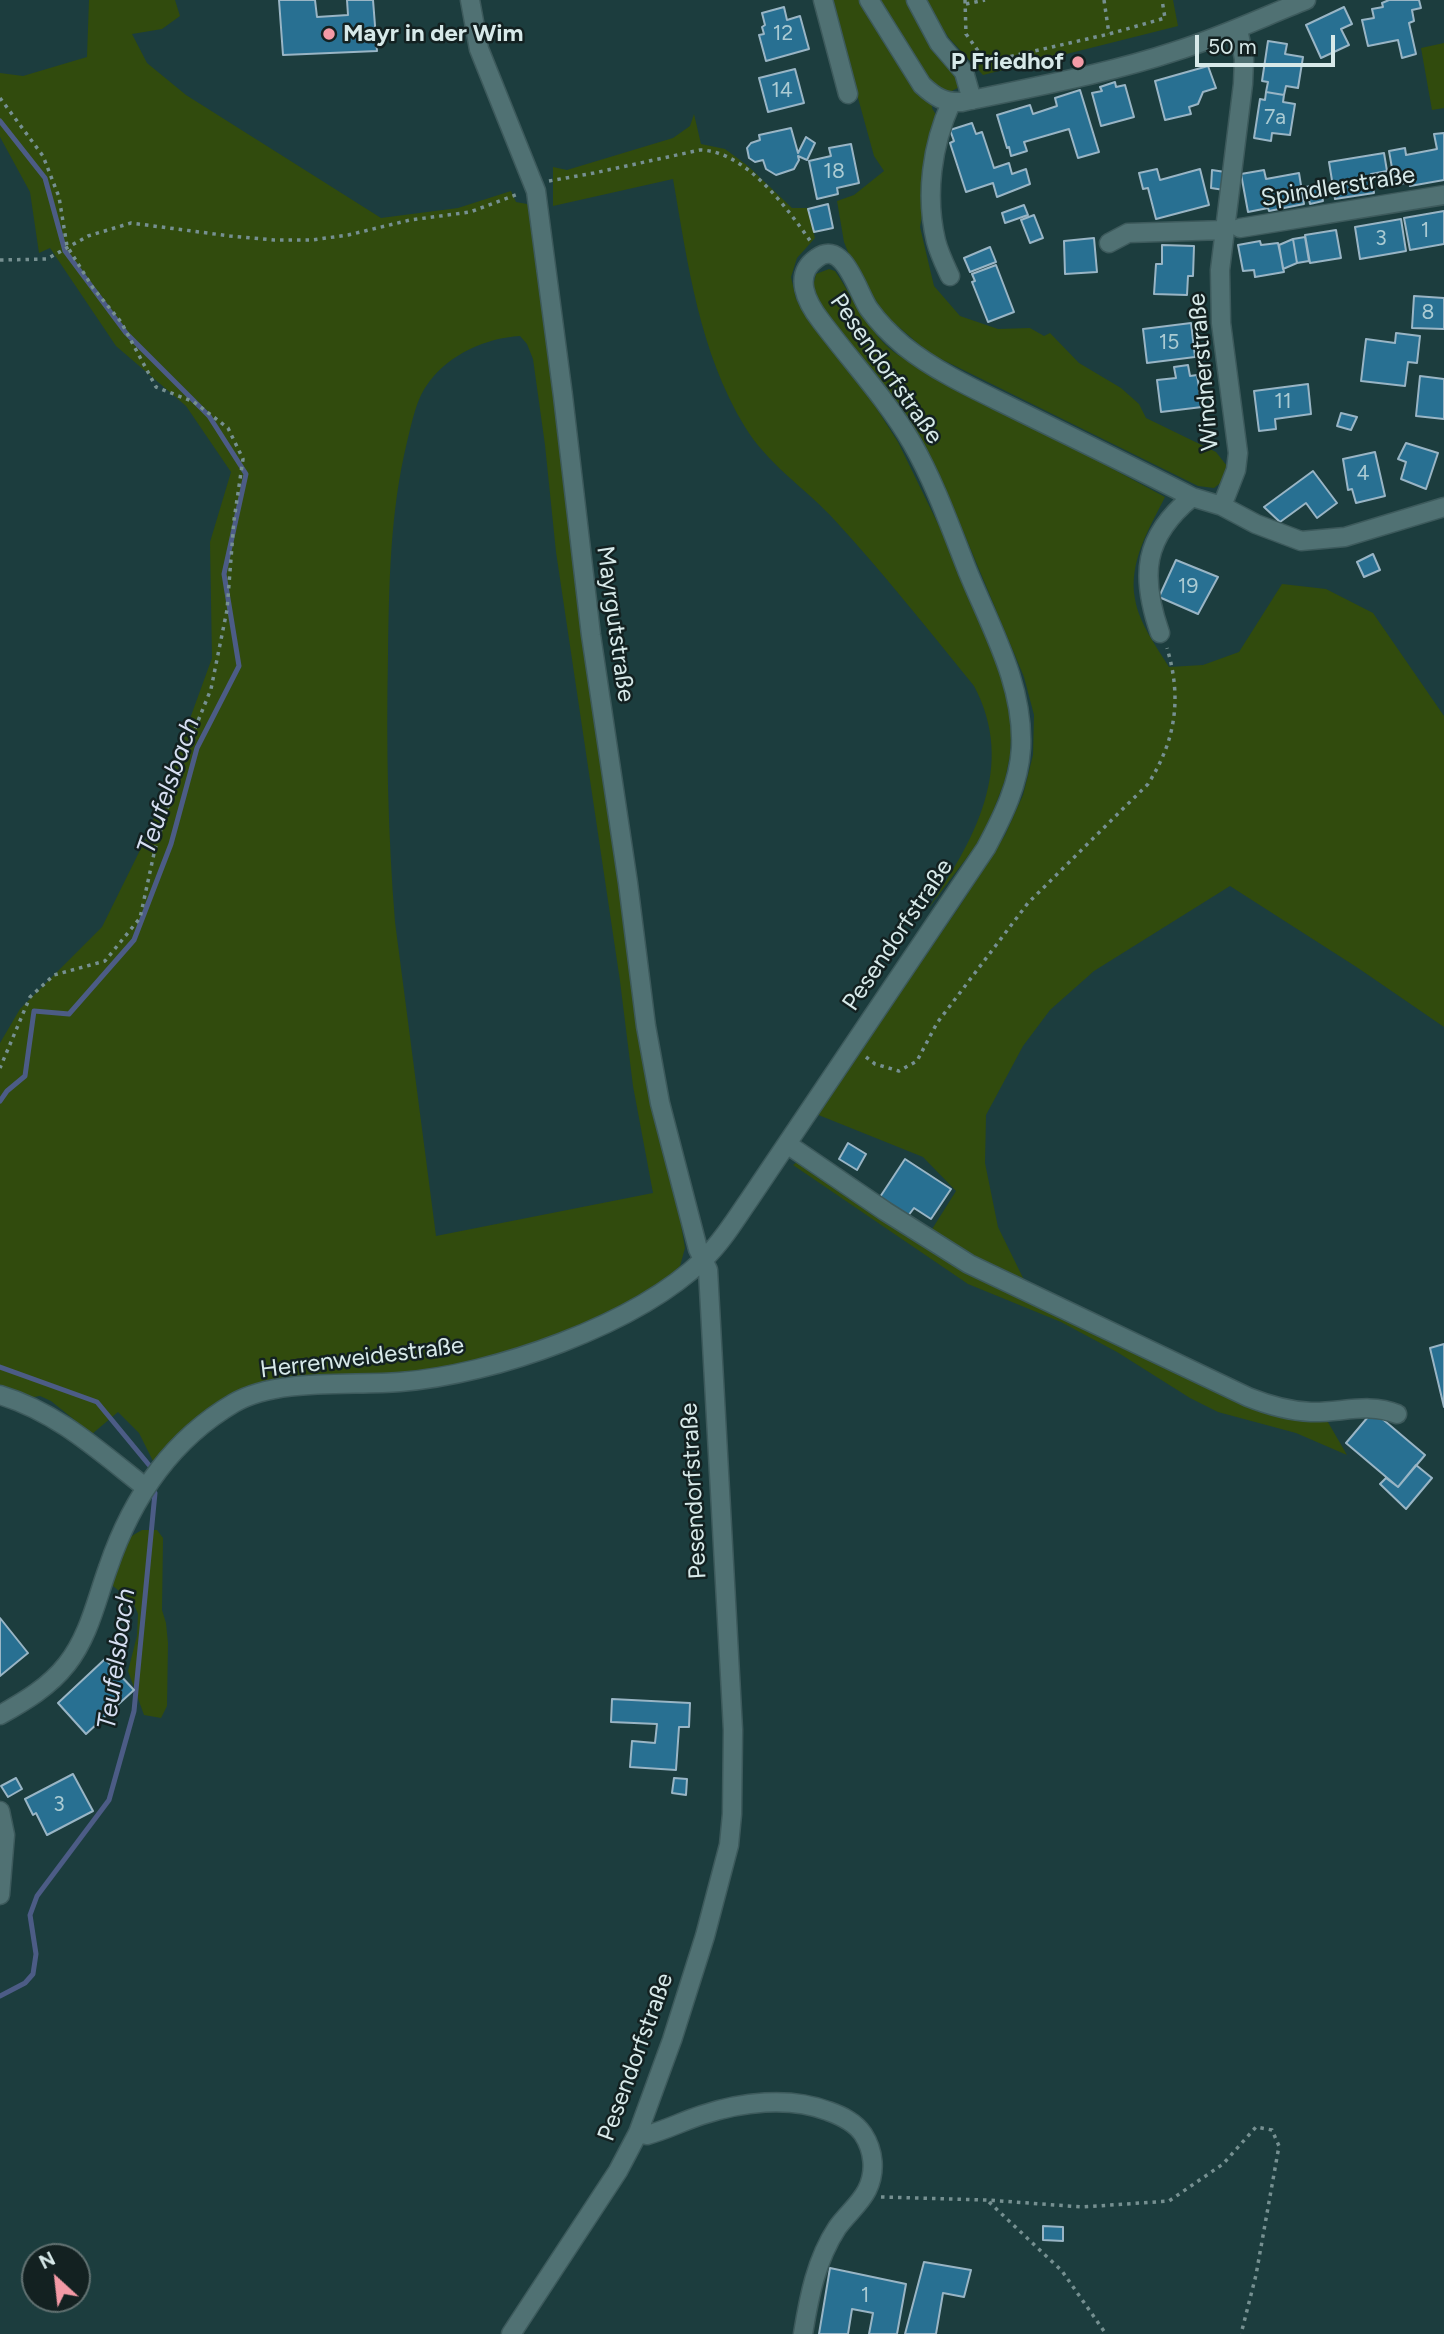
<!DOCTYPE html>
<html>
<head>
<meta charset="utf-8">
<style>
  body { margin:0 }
  #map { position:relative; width:1444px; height:2334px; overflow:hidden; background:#1c3d3e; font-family:Figtree,sans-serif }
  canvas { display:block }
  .north { position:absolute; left:21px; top:2243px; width:70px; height:70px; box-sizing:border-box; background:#132121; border:2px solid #617171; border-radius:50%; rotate:333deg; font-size:19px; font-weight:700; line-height:28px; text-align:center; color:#d7e9e9 }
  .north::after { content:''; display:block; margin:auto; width:24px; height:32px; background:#f49aa6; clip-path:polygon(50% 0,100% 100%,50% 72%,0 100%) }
  .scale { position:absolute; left:1195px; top:35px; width:140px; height:32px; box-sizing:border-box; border:4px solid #d7e9e9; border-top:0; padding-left:9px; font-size:21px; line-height:24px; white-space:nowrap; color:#d7e9e9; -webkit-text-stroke:5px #132121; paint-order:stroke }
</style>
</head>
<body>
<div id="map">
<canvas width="1444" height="2334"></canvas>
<div class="north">N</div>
<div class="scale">50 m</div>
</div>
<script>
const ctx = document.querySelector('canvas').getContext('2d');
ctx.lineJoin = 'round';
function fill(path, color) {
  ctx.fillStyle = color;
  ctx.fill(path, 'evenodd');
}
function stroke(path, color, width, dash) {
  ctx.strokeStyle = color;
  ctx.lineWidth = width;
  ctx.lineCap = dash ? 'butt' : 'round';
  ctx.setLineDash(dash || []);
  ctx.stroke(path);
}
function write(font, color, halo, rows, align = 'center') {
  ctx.font = font + ' Figtree,sans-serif';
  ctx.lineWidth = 5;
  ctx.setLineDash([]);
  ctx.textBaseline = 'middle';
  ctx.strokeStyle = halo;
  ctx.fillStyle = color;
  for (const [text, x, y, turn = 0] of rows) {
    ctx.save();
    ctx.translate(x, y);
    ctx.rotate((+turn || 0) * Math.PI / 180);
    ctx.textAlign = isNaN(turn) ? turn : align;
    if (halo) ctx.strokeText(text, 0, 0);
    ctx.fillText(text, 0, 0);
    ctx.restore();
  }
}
const green = new Path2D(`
  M89,0H175L180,16L162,29L132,34L147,63L186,95L381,218L458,208L511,191L516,202L527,204L531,210L604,761C605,788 605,814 615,839L685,1248L680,1266L663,1282L606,1314L567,1332L516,1349L453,1366L240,1392C202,1411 182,1432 154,1463L139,1433L118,1412L92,1434L51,1401L40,1396L27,1398L0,1389V1043L20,1009L102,927L148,834L212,658L210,542L231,472L186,406L116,346L50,248L39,253L30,192L0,137V73L23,76L87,57ZM520,336L527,344L533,359L545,445L556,552L620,981L633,1086L653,1193L436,1236L395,922C388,834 386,746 388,657C389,585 390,512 407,442C412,423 416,398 429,382C450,354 486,338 520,336Z
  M831,0H911L967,83L933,101L932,108L939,120L920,227L934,286L960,316L998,329L1030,328L1044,336L1050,333L1079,363L1121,388L1139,404L1146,418L1216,452L1227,466L1223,481L1214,488L1198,486L929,353L885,315L852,262L844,242L837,201L854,195L884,171L874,156Z
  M923,0H1173L1178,26L983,75L949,38Z
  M1444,43V108L1432,110L1421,48Z
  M694,114L701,144L725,149L748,166L792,208H807L815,238L797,258L791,277L796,299L807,318L875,406L898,442L941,530L997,663L1006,687L1012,718L1010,755L1005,780L984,835L928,909C974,840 1017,767 974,686C927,628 881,570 830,515C802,486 767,463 745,427C699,351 688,265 673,179L553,206V167L567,170L673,138L690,126Z
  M829,269L835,271C854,298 878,353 912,361L1165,497C1150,527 1128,562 1135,599C1139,623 1156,646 1169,667L1203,665L1239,652L1282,584L1326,589L1373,613L1444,716V1027L1358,968L1230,886L1094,971L1050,1010L1023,1046L986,1115L985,1163L998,1227L1026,1284L1229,1383L1325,1417L1347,1455L1296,1433L1218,1412L1190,1398L1117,1352L1061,1322L968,1284L793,1165L811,1151L929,1234L956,1191L923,1157L816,1114L959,907L1005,835L1023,795L1033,755L1034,715L1024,677L953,507L931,461L818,303L812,291L816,274Z
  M142,1530H157L163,1538L162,1610L166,1623L168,1643L167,1706L161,1718L144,1715L128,1671L137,1636L138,1614L133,1602L113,1586C110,1560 117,1543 142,1530Z`);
const stream = new Path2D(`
  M0,121L45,178L65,251L126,333L209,416L246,474L224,574L239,666L197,748L171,844L134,940L69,1014L34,1011L25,1076L7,1091L0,1101
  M0,1367L97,1402L149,1465
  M0,1996L25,1983L33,1974L36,1954L30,1915L37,1896L109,1800L134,1711L155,1493`);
const building = new Path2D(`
  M279,0H315L317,17L348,15L347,0H373L377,51L283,55Z
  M1389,0H1419L1421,8L1412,10L1414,21L1409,23L1416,54L1402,58L1398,40L1368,46L1362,20L1374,18L1372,9L1383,7L1382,3Z
  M784,7L787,20L800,16L809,49L766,61L759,35L764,34L762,27L765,25L762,13Z
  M1344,7L1352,24L1341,29L1349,45L1321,58L1306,25Z
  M1268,41L1287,44L1285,54L1303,57L1298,88L1286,86L1284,95L1266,92L1268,82L1262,81Z
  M1208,66L1216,88L1203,92L1198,104L1189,107L1191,114L1165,120L1155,81Z
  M795,69L804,103L768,112L759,78Z
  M1115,82L1116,87L1125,85L1134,117L1101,126L1092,93L1102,91L1100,87Z
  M1080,90L1099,152L1078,158L1069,129L1024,142L1027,151L1011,156L1009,147L1007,148L997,115L1030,105L1033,114L1057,106L1055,98Z
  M1266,92L1284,95L1283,102L1295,104L1290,135L1272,133L1271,141L1254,138L1260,99L1265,100Z
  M972,123L976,134L982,132L994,168L1009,163L1012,174L1026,169L1030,184L997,197L993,183L966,192L950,143L954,141L950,130Z
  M791,128L798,153L806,137L815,143L807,160L798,156L799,160L794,169L776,175L766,169L763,160L755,162L749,158L747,148L751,143L760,140L759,135Z
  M1444,133V180L1410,186V182L1395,185L1389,151L1405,148L1406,155L1437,149L1434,134Z
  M851,144L859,183L837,188L838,194L817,199L809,161L831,156L829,148Z
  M1384,153L1387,171L1371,174L1374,193L1335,199L1329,162Z
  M1157,169L1160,180L1200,169L1209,205L1156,219L1148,188L1143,189L1139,173Z
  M1212,170L1225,172L1224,190L1211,188Z
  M1264,170L1266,179L1299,173L1304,204L1269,211L1268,208L1248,212L1241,174Z
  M1319,184L1323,201L1310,204L1306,187Z
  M828,204L833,228L814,232L808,209Z
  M1024,205L1028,215L1005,223L1002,213Z
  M1444,211V244L1410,250L1404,218Z
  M1034,215L1043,238L1030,243L1021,220Z
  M1401,219L1406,251L1360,259L1355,227Z
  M1336,230L1341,258L1310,263L1305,235Z
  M1305,237L1309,261L1297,263L1293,239Z
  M1094,238L1097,272L1065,274L1064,241Z
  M1293,239L1297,263L1283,269L1279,245Z
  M1260,241L1261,245L1278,243L1284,272L1255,277L1254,270L1243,271L1238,245Z
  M1162,245L1194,246L1193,276H1188L1187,295L1154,294L1156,264H1162Z
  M990,247L996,262L970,272L964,258Z
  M996,265L1014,312L988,322L972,282L975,281L972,274Z
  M1414,296L1444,298V329L1412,328Z
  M1191,323L1195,357L1147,363L1143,329Z
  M1396,333L1420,336L1417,363L1408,362L1405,386L1361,381L1366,339L1395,343Z
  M1188,365L1190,376L1197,375L1202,407L1161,412L1157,380L1176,378L1174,367Z
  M1420,376L1444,379V419L1416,416Z
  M1308,384L1311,414L1275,419L1276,429L1259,431L1254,391Z
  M1341,413L1357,417L1351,430L1337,426Z
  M1406,443L1438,453L1426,489L1401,479L1406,462L1398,459Z
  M1375,452L1385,496L1356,503L1352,489L1348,490L1343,459Z
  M1313,471L1337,503L1317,518L1306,503L1280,522L1264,507Z
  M1373,554L1380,570L1364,577L1357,562Z
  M1176,560L1218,577L1198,614L1159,597Z
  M848,1143L866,1154L857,1170L839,1159Z
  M905,1159L951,1189L931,1219L914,1208L908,1216L880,1197Z
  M1444,1344V1407L1430,1348Z
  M1373,1411L1425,1455L1398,1487L1346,1443Z
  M1416,1465L1432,1478L1406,1509L1380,1484L1386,1478L1398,1487Z
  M0,1618L28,1653L0,1676Z
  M105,1659L134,1690L86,1734L58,1703Z
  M612,1699L690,1703L689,1727H679L676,1770L630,1767L632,1741L655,1743L657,1724L611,1722Z
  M73,1774L93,1811L47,1835L36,1813L33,1815L25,1799Z
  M16,1778L22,1789L8,1797L1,1786Z
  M674,1778L687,1779L686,1795L672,1793Z
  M1043,2226L1063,2227V2241L1043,2240Z
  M924,2262L971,2270L964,2297L943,2293L936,2334H905Z
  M830,2268L906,2284L897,2334H869L873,2313L852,2309L848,2334H819Z`);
const path = new Path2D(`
  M965,0L966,34L986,62L1109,34L1165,18L1162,0
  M1104,0L1109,34
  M966,4L985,0
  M0,98L43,156L59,197L67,246L93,288L121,322L156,387L194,402L228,428L243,459L234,520L227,610L211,689L181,763L155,849L140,918L105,961L54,975L30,997L0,1068
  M549,181L594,173L700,150C746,151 787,208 811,242
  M0,260L47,259L88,236L131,223L230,236L274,240H312L348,235L410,220L470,212L518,194
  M866,1057L875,1064L899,1071L917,1061L937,1023L1028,903L1148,784C1176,740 1182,698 1167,648
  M881,2197L987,2200L1082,2207L1169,2201L1223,2164L1256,2127L1272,2130L1279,2146L1256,2275L1241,2334
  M989,2202L1062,2271L1106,2334`);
const minor = new Path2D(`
  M470,0L479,49L536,191L563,396L591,635L628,883L646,1026L660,1103L698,1249L708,1270L733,1730L732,1814L729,1845L705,1936L672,2040L638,2133L618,2171L511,2334
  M823,0L848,94
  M869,0L922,85C935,97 944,103 962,102C1033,87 1107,74 1176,51C1221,37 1263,17 1306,0
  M916,0L939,43L964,72L972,100
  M1240,228L1444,195
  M1109,243L1128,233L1224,230
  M950,276C945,265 939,253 936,241C925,195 932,145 951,103
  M1222,506L1236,470L1238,453L1221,323L1220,270L1243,84L1244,59L1238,29
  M1160,633C1140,576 1143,537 1192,497
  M787,1144L885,1211L969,1264L1248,1397C1268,1405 1288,1411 1311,1412C1340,1413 1369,1402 1397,1414
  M0,1395C57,1412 99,1451 145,1487
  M0,1715C25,1701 49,1687 67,1664C89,1636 96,1601 108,1568C131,1500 171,1440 234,1403C277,1378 350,1386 400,1382C493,1375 636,1325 704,1259C722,1242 735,1220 749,1200L986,848C1003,816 1019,784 1021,748C1024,685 991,628 968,572C951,529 935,483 912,443C887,400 851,361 821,321C807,303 792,275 817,258C844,238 858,294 869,309C879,323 891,335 904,346C939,374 981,392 1021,412C1078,440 1135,468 1192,497L1222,506L1256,524L1301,541L1345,537L1444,507
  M0,1811L5,1835L0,1895
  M638,2133L647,2135C666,2130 683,2121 702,2115C741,2102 789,2096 828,2111C842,2116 855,2122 863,2134C874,2151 876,2172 867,2190C860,2204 846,2215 837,2228C816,2260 809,2297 803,2334`);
const markers = [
  [329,34,7,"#f49aa6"],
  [1078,62,7,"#f49aa6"]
];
const numberNames = [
  ["12",783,34],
  ["14",782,91],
  ["7a",1275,118],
  ["18",834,172],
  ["1",1425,231],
  ["3",1381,239],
  ["8",1428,313],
  ["15",1169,343],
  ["11",1283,402],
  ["4",1363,474],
  ["19",1188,587],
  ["3",59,1805],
  ["1",865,2296]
];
const poiNames = [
  ["Mayr in der Wim",343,34],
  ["P Friedhof",1064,62,"right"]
];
const streetNames = [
  ["Spindlerstraße",1338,187,-9],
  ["Pesendorfstraße",886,369,55],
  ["Windnerstraße",1204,372,-95],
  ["Mayrgutstraße",615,624,82],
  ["Pesendorfstraße",898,935,-56],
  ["Herrenweidestraße",362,1358,-7],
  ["Pesendorfstraße",694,1491,-93],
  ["Pesendorfstraße",636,2057,-70]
];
const waterNames = [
  ["Teufelsbach",169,786,-71],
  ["Teufelsbach",117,1659,-82]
];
fill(green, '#314b0d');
stroke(stream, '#4c5c86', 5);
fill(building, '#287092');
stroke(building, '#99b5c5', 2);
stroke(minor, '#3d5a5c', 21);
stroke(path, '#769091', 3.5, [3.5, 5]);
stroke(minor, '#507173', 18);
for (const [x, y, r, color] of markers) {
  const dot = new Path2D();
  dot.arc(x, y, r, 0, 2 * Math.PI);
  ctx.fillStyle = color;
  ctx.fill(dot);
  stroke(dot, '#132121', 2.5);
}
write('21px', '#abcbd3', null, numberNames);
write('bold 24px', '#d7e9e9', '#132121', poiNames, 'left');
write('24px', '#d7e9e9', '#132121', streetNames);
write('italic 26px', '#d6def1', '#132121', waterNames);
</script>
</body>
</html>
